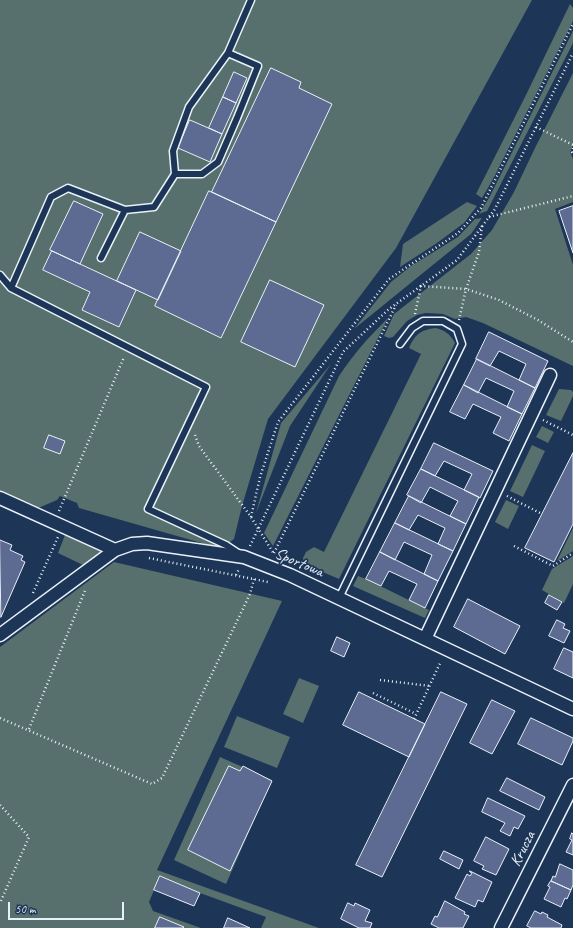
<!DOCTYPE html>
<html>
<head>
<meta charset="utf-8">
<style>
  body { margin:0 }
  #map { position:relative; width:573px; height:928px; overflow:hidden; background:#1d3557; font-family:Caveat,sans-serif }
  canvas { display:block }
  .scale { position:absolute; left:8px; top:902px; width:116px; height:18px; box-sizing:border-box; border:2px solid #e8f1f8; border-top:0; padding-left:5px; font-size:12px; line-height:14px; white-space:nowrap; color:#e8f1f8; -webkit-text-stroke:3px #1d3557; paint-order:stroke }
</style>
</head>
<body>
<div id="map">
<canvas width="573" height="928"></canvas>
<div class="scale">50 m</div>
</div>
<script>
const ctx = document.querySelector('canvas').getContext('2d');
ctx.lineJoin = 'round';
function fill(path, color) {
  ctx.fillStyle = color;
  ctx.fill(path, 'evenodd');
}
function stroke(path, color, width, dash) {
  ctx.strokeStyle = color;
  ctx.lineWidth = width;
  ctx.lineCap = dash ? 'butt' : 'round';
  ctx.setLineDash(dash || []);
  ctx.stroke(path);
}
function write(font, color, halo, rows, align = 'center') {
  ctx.font = font + ' Caveat,sans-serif';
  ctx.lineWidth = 3.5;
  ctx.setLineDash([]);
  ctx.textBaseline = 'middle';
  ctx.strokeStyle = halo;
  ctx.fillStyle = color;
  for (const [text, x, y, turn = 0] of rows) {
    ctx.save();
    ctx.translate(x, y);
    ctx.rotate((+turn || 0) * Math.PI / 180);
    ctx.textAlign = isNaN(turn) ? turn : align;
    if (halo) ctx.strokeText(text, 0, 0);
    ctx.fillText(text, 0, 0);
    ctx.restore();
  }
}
const green = new Path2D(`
  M0,0H532L396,248L268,419L242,506L234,539L226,545L219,548L79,508L77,503L60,496L57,500L36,509L0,493Z
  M570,4L573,8V21L492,181L482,198L476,194L525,97Z
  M573,31V43L487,211L479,214L489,198Z
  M573,73V145L570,152L573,159V202L555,209L573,265V366L483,323L466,317L455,319L443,314L426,313L417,315L407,321L393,337L389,338L384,336L394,314L471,254L492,230L514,192L535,148Z
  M467,202L477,206L464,223L437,243L400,267L403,244Z
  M482,218L471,234L354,329L391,282L411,266L458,237L475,219Z
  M388,318L273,546L264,533L339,376C355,352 368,338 388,318Z
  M435,328C445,330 450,334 455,343L339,579L304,564L303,558L306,552L314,547L324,552L421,354L409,348C415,334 421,330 435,328Z
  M331,364L290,426L256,513L281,423Z
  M559,389L571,390L573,392V396L561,421L546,415Z
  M542,426L554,432L548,443L536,437Z
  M532,445L545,451L523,497L510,491Z
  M506,500L519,506L508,529L495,522Z
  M573,528V551L557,561Z
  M65,535L103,551L83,565L58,553Z
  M573,556V584L564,603L542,590L552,569Z
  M114,562L282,601L157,870L319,928H261L266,917L200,893L160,876L149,902L153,911L201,928H0V647Z
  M358,576L366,579L425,608L429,610L425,618L353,586Z
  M299,678L319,686L303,723L283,714Z
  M237,716L290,737L277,768L224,747Z
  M220,757L272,780L226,884L174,860Z`);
const building = new Path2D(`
  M271,68L301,82L299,88L332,104L276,222L212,192Z
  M234,72L247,78L236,103L223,97Z
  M223,97L236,103L222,134L209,128Z
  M190,120L222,134L210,162L178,148Z
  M209,191L276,222L221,338L155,306Z
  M74,201L103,214L80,264L50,250Z
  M573,206V253L559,211Z
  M140,232L181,251L158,300L117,281Z
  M52,251L136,290L119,327L82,310L90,292L43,270Z
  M270,280L324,305L295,367L241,342Z
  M489,332L548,361L535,388L519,380L526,364L499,351L490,366L476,359Z
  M477,359L535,388L522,414L507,407L514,391L486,378L478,393L464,385Z
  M464,385L522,414L509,441L493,433L501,417L473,404L465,419L450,412Z
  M49,435L65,441L60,454L44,448Z
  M434,443L493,471L480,498L464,490L472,474L444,461L435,476L421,469Z
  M573,453V524L554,562L525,548Z
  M421,469L479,497L466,524L450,516L458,501L430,487L421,503L407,495Z
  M409,496L466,524L453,551L438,544L445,528L418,515L409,530L395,523Z
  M395,523L453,551L438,581L424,574L432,555L404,542L395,560L380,552Z
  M0,540L12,545L10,550L23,556L21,560L25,562L1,617Z
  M380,552L438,581L425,608L409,600L417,584L389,571L381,586L366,579Z
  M549,595L562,602L557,610L545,603Z
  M468,599L520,626L505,654L454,627Z
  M557,620L565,624L563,628L570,631L564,643L549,636Z
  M337,637L350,643L344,657L331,651Z
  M564,648L573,652V678L554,669Z
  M359,692L425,724L409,757L343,725Z
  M441,692L467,704L382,877L356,865Z
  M492,700L515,711L492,754L470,743Z
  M531,718L573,738V741L562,765L518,744Z
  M229,766L240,771L243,766L272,781L230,871L188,850Z
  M507,778L545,797L539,810L500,791Z
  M488,798L525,816L518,829L514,827L510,836L500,831L505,823L482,812Z
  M572,833L573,834V855L566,852L572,840L570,839Z
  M486,837L509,849L496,875L482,869L484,866L474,861Z
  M444,851L463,860L459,869L440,859Z
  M560,864L573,870V885L571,890L551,881L553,876L555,877Z
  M470,871L492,882L483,902L478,900L475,907L455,898L467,874L470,876L472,873L470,872Z
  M160,876L200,893L194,906L154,890Z
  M551,881L571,890L567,899L565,898L561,907L544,899L550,887L548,886Z
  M445,901L465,912L464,914L469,916L463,928H439L431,924L435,916L437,917Z
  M348,903L354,906L355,903L370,910L365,921L372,923L370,928H359L341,919Z
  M535,911L541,914L542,912L548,915L547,917L562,925L561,928H531L527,926Z
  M160,917L184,927L183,928H155Z
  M228,918L250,928H224Z`);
const path = new Path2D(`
  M536,127L573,145
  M573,148L572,152L573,153
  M489,217L573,196
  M415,314L421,286L466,289L499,300L538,320L573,342
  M459,320L466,289L479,252L482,226
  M543,420L573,435
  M195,435L199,446L251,517L274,554
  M507,496L542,514
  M59,511L124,357
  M251,517L260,477L278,422L389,279L458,233L481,208L573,24
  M250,546L343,352L389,309L457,260L495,209L573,53
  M514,546L553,566L573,553
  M274,553L396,305
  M149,558L268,582
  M236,575L239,569
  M33,593L58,537
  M380,680L430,686
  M373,693L416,714
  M0,718L152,784L162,778L250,594L254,579
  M414,719L441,661
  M29,729L86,588
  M0,805L29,837L0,903`);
const lane = new Path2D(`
  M175,174L173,151L189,107L228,53
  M101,258L125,210
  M0,275L11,288L206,387L148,509L226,545L238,553
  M11,288L51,197L68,188L125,210L154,207L175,174H202L218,162L237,118L258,66L228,53L251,0
  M339,598L462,344L457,329L443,321H423L412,328L400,344`);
const street = new Path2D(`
  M0,498L115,550
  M0,635L115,550L132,544L147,543L244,557L290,575L573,709
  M425,639L550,375
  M501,928L573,785`);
const streetNames = [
  ["Sportowa",299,563,23],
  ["Krucza",523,849,-63]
];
fill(green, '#57706d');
fill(building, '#5d6a91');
stroke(building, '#e8f1f8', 1);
stroke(lane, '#e8f1f8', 9);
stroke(street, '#e8f1f8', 15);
stroke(path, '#e8f1f8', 2.5, [1, 3]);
stroke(lane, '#1d3557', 6);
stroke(street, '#1d3557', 12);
write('16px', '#e8f1f8', '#1d3557', streetNames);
</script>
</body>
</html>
